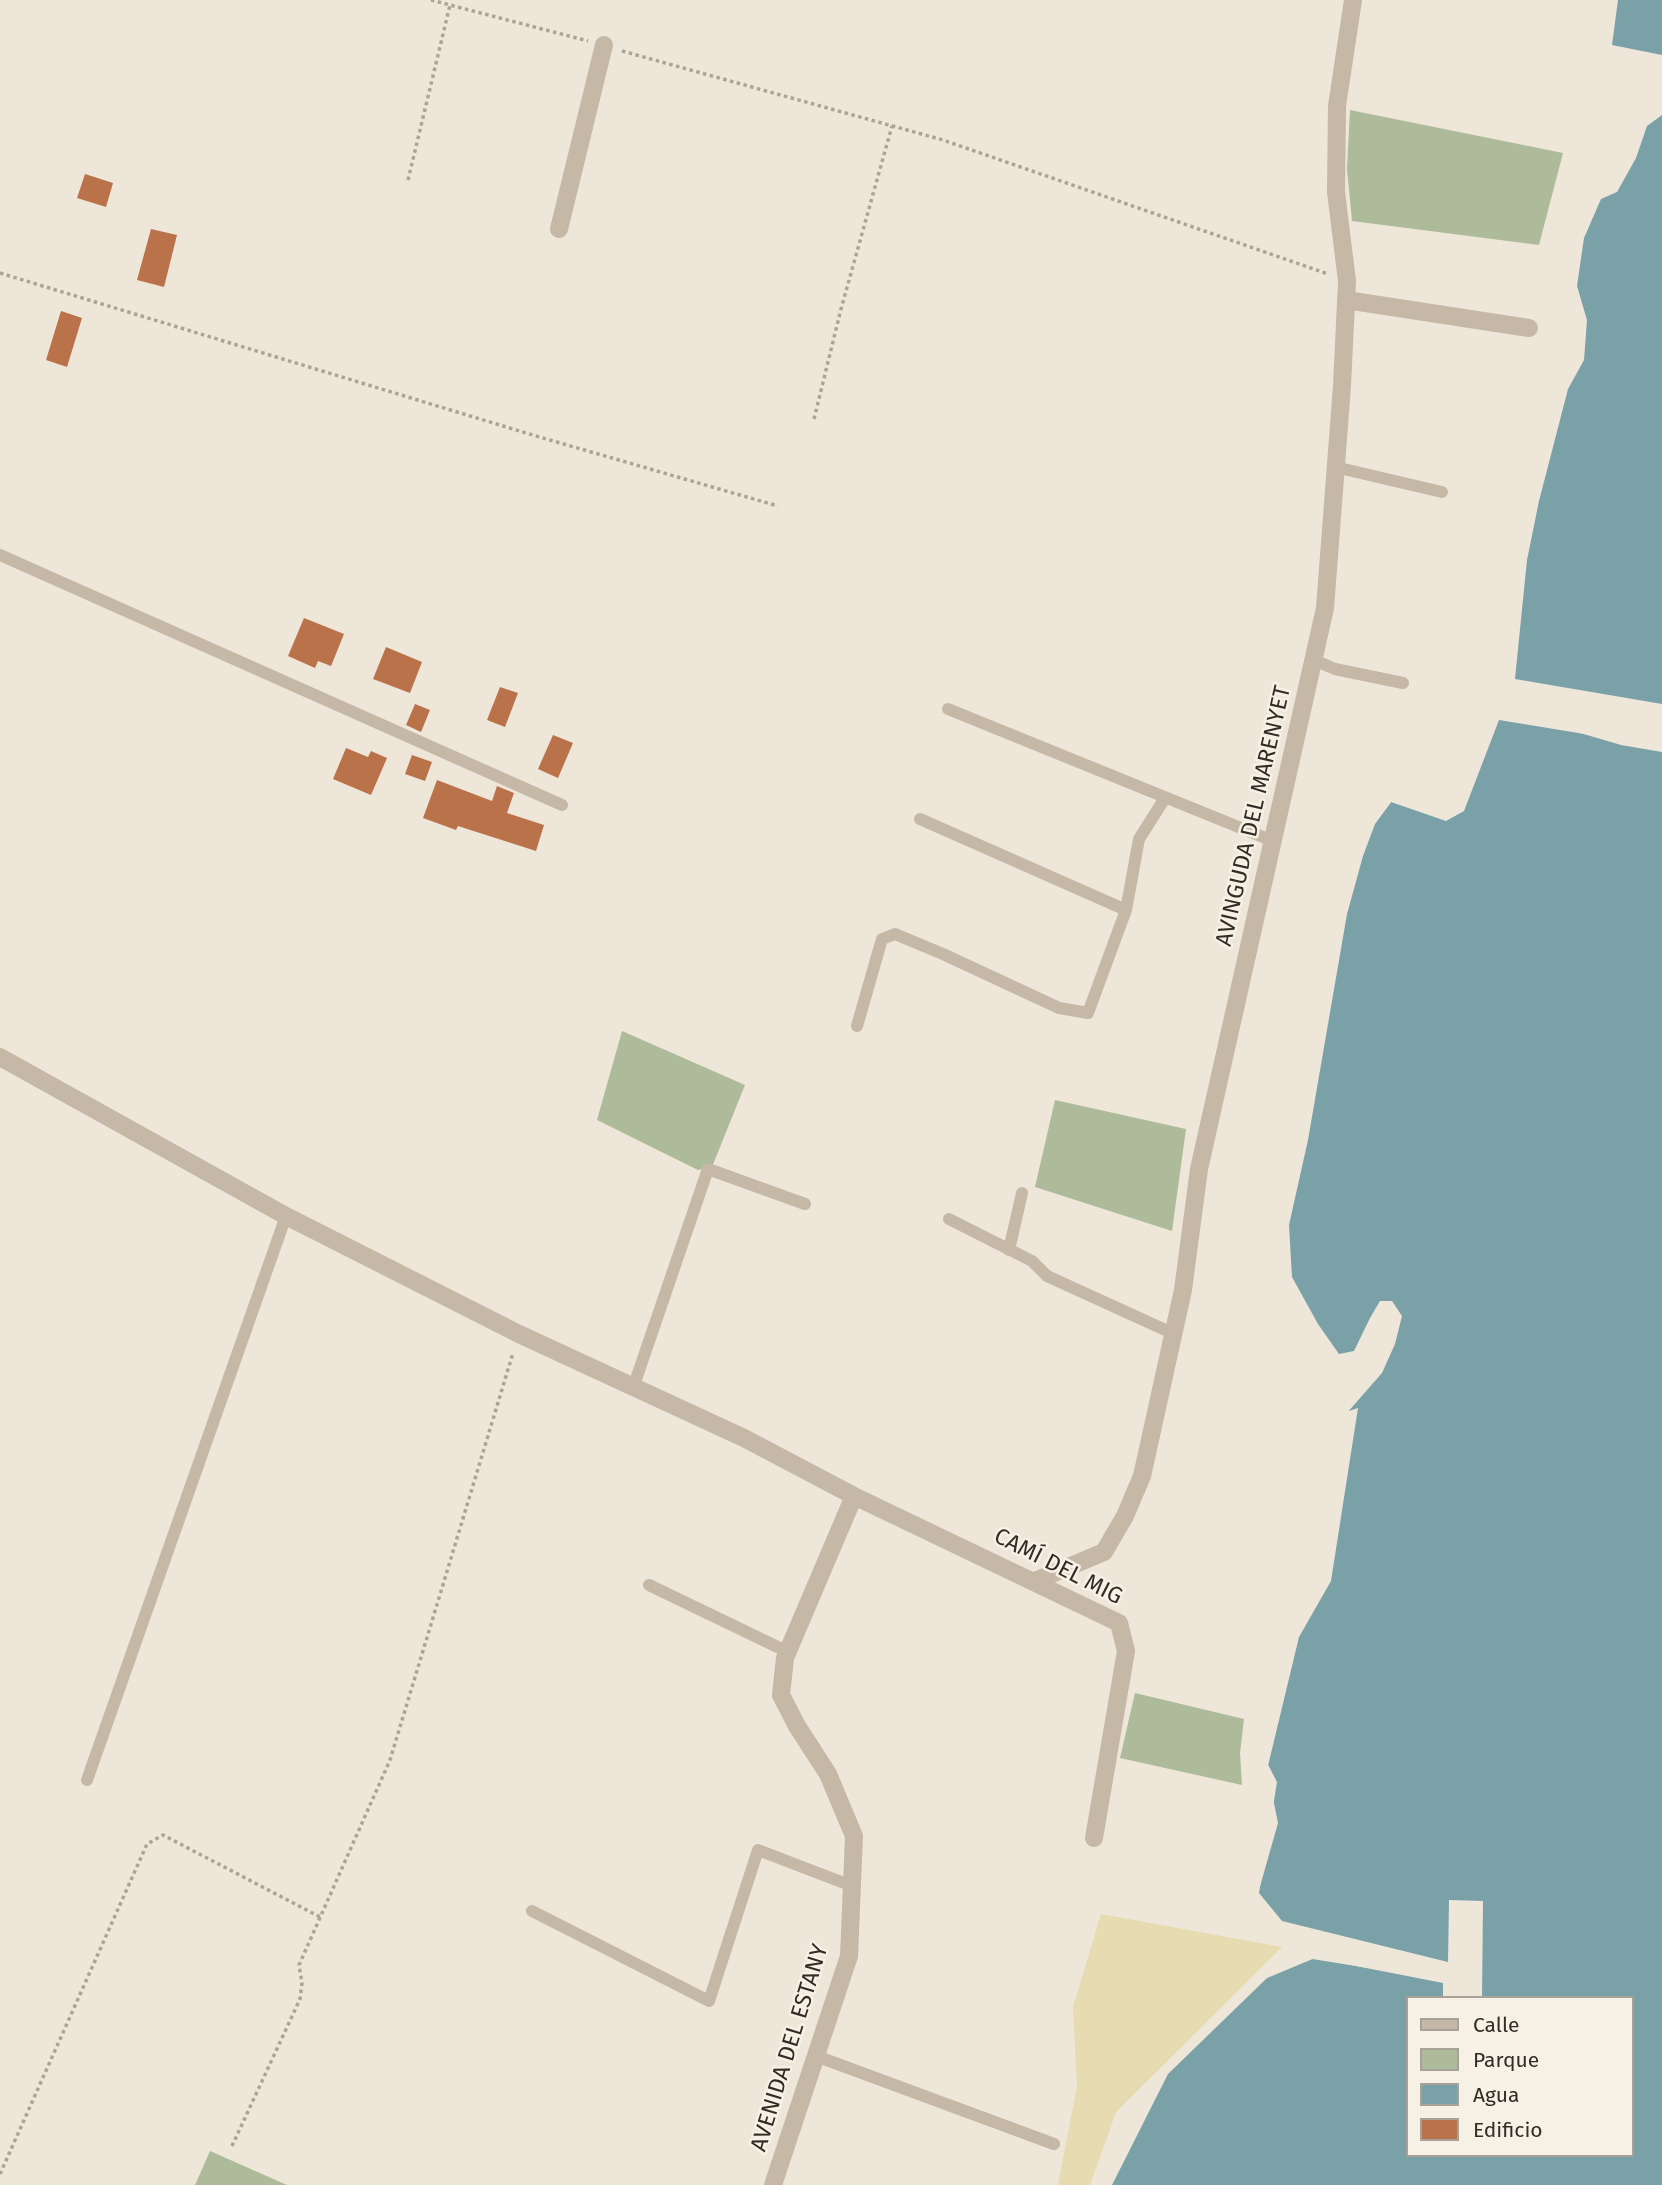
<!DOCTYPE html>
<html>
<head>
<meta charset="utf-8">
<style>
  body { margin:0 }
  #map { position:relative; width:1662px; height:2185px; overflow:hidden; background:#eee6d9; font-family:"Fira Sans",sans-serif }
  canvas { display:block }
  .legend { position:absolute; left:1406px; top:1996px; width:228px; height:161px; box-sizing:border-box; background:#f7f0e4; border:2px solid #a8a198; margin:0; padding:9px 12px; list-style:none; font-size:21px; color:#322b26 }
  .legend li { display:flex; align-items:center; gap:14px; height:35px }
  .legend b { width:35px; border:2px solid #a8a198 }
</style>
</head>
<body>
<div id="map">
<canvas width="1662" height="2185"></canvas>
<ul class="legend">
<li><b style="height:9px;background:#c5b8a6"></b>Calle</li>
<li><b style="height:19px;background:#adbb9b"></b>Parque</li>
<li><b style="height:19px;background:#7ba1a8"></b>Agua</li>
<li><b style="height:19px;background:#ba724b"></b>Edificio</li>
</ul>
</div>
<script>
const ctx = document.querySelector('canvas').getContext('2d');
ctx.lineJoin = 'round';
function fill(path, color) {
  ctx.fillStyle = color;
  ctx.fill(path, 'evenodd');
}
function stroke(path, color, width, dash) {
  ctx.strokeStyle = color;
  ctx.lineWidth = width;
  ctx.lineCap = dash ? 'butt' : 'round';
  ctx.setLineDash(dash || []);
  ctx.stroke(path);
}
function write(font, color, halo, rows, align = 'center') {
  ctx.font = font + ' "Fira Sans",sans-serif';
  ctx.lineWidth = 5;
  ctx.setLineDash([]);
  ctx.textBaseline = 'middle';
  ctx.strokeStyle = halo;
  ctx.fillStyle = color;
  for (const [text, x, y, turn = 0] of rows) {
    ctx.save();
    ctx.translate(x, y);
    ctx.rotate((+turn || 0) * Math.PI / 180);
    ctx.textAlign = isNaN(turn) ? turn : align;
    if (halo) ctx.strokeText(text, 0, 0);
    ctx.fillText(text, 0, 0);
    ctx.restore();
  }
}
const green = new Path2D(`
  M1350,110L1563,153L1539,245L1352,221L1347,169Z
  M622,1031L745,1085L712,1167L698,1170L597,1120Z
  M1055,1100L1186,1129L1172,1231L1035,1187Z
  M1135,1693L1244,1719L1240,1753L1242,1785L1120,1758Z
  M210,2151L287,2185H195Z`);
const sand = new Path2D(`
  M1101,1914L1282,1947L1116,2112L1090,2185H1058L1077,2086L1073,2007Z`);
const water = new Path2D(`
  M1618,0H1662V55L1612,45Z
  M1662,115V704L1515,679L1527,560L1539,501L1568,389L1584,360L1587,320L1577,286L1584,238L1601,199L1617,192L1636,158L1647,126Z
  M1526,717L1621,745L1662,752V2185H1112L1168,2074L1267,1978L1315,1958L1443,1983V1998H1408V2155H1632V1998H1482L1483,1901L1449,1900L1448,1962L1282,1921L1259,1893L1277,1782L1259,1747L1284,1625L1323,1578L1346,1414L1382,1373L1395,1344L1402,1316L1392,1301H1380L1370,1318L1354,1351L1339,1354L1318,1324L1292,1277L1289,1225L1308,1140L1347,914L1363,856L1375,824L1395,797L1456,811L1474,774L1488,721Z`);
const pier = new Path2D(`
  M1526,714L1603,737L1499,720L1464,811L1446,821L1388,801L1396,794L1420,802L1454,808L1470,773L1485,719Z
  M1358,1408L1331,1581L1299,1637L1267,1770L1255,1746L1278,1639L1284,1621L1320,1576L1343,1413Z
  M1272,1793L1278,1823L1257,1897L1256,1893Z
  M1316,1954L1443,1980H1444L1306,1958Z`);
const building = new Path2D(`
  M85,174L113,183L106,207L77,198Z
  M151,229L177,235L164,287L137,280Z
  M61,311L82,318L67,367L46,360Z
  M304,618L344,634L331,666L318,661L315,668L288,656Z
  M386,647L422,662L410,693L373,679Z
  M500,687L518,693L505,727L487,720Z
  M415,704L430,710L421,732L406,725Z
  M553,735L573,743L558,778L538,769Z
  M346,748L368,757L371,751L387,758L371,795L333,779Z
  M412,755L432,762L425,781L405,774Z
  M437,780L492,801L497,786L514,793L507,813L544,825L536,851L458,826L456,830L423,818Z`);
const path = new Path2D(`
  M431,0L588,41
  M622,51L943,140L1328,274
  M408,180L450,5
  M0,273L536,436L778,506
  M814,419L841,309L892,126
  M232,2146L300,1999L302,1983L299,1965L390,1760L513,1353
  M0,2174L147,1844L163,1835L320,1917`);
const lane = new Path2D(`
  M1335,467L1442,492
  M0,555L562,805
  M1314,660L1335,669L1403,683
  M948,709L1273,841
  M920,819L1126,910
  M857,1026L882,939L895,934L943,954L1059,1008L1088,1013L1126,910L1139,839L1165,798
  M949,1219L1032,1261L1047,1276L1172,1333
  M1009,1250L1022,1193
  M633,1388L708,1169L805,1204
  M649,1585L788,1652
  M87,1780L286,1216
  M532,1911L709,2001L758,1850L852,1886
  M816,2056L1054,2144`);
const street = new Path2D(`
  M559,229L604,45
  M1346,300L1529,328
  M0,1057L286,1216L519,1334L744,1438L854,1496L1119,1623L1126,1651L1094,1838
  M1035,1581L1104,1552L1125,1516L1142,1476L1183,1290L1199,1169L1325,608L1342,386L1347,281L1336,192L1337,106L1353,0
  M773,2185L849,1956L854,1836L828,1774L797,1726L781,1695L785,1658L854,1496`);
const streetNames = [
  ["AVINGUDA DEL MARENYET",1254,816,-77],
  ["CAMÍ DEL MIG",1058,1567,27],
  ["AVENIDA DEL ESTANY",790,2048,-73]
];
fill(green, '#adbb9b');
fill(sand, '#e7dbb2');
fill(water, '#7ba1a8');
fill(pier, '#eee6d9');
fill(building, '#ba724b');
stroke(path, '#b0a291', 3.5, [3.5, 3.5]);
stroke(lane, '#c5b8a6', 12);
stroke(street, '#c5b8a6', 18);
write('23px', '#322b26', '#f7f0e4', streetNames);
</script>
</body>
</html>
